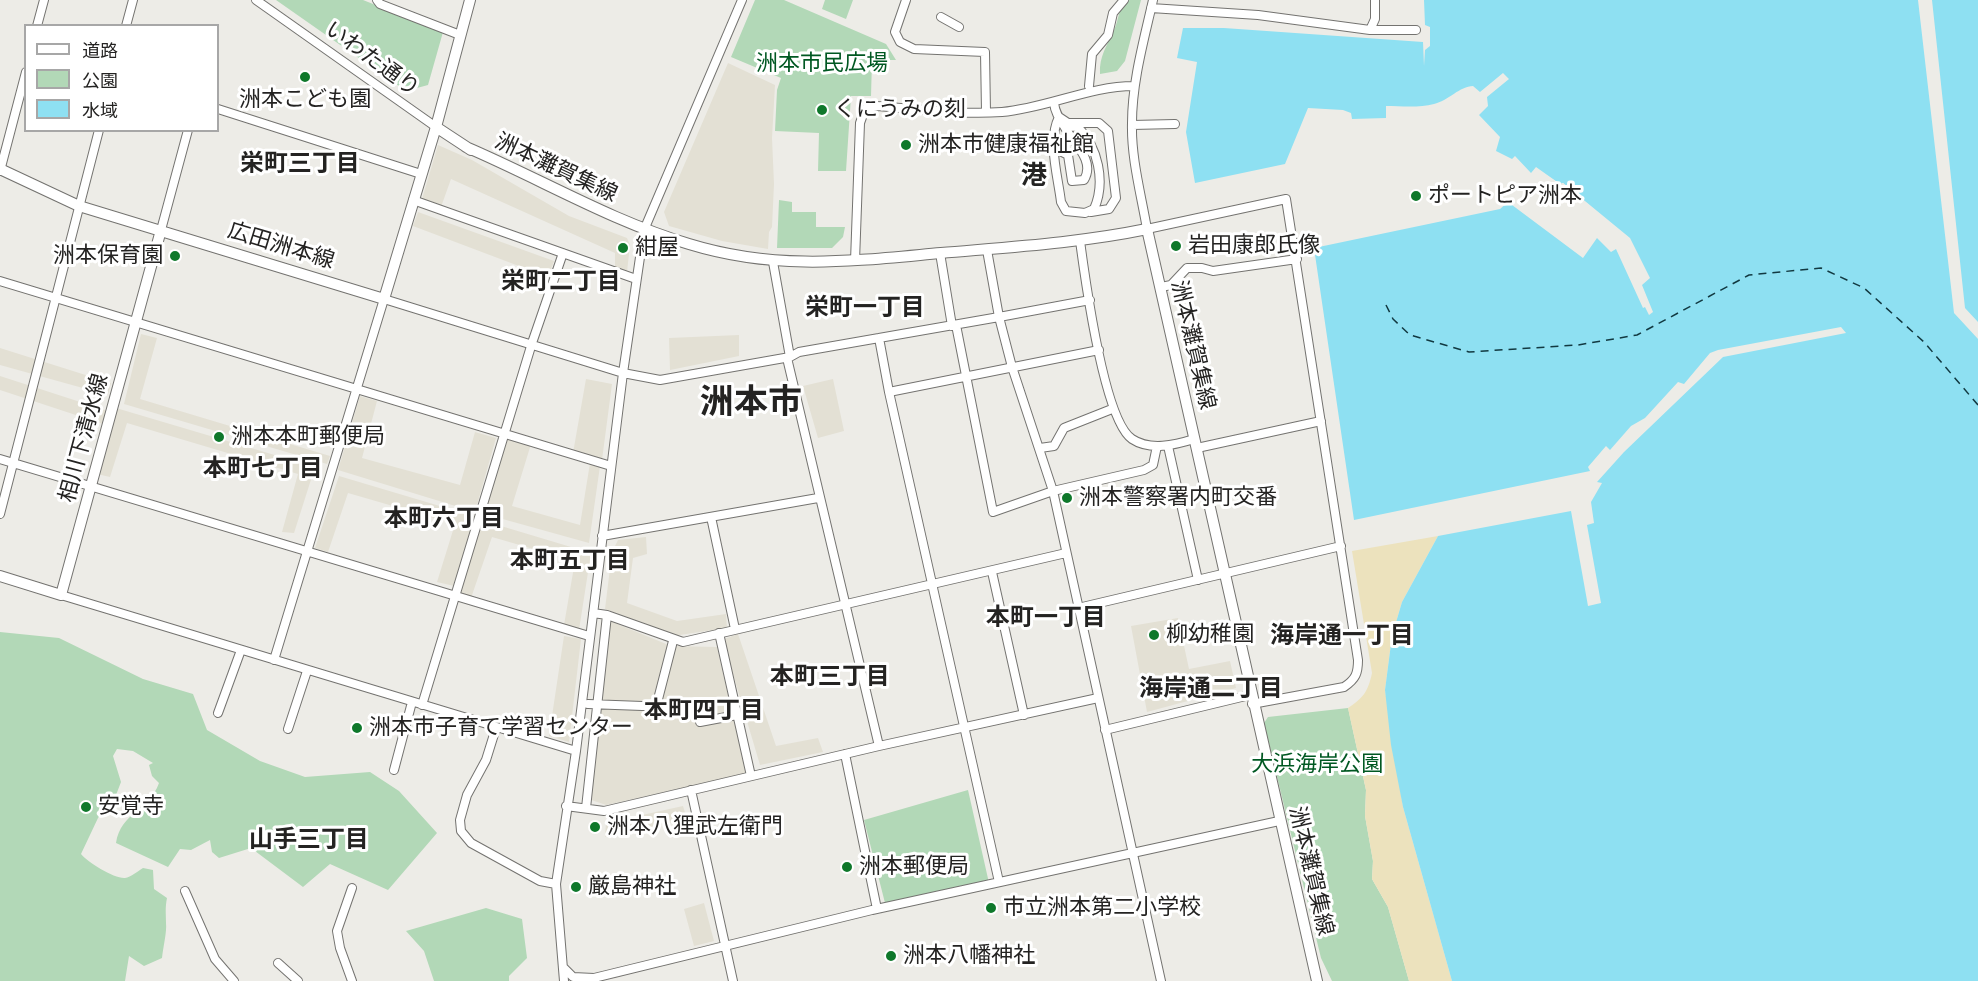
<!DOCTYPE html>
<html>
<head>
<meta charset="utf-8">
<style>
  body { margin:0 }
  #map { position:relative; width:1978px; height:981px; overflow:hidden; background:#edece7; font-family:Cabin,"Noto Sans JP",sans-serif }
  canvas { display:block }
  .legend { position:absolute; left:24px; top:24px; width:195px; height:108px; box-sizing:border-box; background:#fff; border:2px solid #a7a7a7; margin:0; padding:8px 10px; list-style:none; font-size:18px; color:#242322 }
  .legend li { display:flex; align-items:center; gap:12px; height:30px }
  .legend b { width:30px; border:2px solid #a7a7a7 }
</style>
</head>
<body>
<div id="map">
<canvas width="1978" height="981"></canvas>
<ul class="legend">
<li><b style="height:8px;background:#fff"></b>道路</li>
<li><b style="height:16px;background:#b2d8b7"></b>公園</li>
<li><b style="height:16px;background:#8ee0f2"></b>水域</li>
</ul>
</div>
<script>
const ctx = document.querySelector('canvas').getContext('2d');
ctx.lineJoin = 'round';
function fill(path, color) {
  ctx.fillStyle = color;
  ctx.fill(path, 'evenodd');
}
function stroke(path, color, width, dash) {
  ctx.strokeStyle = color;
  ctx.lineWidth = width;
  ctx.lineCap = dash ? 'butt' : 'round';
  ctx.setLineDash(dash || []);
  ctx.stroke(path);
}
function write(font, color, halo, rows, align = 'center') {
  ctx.font = font + ' Cabin,"Noto Sans JP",sans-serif';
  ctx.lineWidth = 6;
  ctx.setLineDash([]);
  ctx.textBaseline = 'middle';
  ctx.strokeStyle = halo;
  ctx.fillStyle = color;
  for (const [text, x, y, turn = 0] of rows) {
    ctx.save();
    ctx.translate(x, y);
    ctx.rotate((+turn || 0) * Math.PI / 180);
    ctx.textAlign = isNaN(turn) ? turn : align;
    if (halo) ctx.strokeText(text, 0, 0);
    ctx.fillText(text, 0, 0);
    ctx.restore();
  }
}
const built = new Path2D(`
  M728,63L775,85L772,138L774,184L772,227L769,232L768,249L722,241L669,226L664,212Z
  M438,145L472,160L569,216L627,238L630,245L627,272L615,267V253L451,179L441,207L422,199Z
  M418,212L554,261L548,277L413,226Z
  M141,334L157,338L140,399L330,456L327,464L124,404Z
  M739,335V356L670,370L669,338Z
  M0,348L111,383L108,395L0,365Z
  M0,376L108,411L103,424L0,390Z
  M586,379L612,384L602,460L573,453Z
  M833,379L844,431L818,438L803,386Z
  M360,396L377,401L362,458L460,485L475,432L496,438L475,512L338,470Z
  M116,408L315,467L294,533L282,532L298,474L127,423L110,477L97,474Z
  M506,438L531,444L512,506L580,525L590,463L600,466L589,543L481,513Z
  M339,476L480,518L454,586L437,582L455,524L348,493L328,552L315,548Z
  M481,520L591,553L579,630L564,625L575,561L492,537L471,598L458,593Z
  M646,537L647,554L633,558L627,603L677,621L726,614L727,628L673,636L605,609L612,552L618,540Z
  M1178,618L1189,669L1230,661L1236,688L1147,712L1131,626Z
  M605,619L671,646L717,647L746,774L606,805L583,797Z
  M738,634L776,746L818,738L823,752L760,765L725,647L724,639Z
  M564,636L581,639L569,742L549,736Z
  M683,806L687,819L605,837L606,823Z
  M704,903L714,941L694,946L684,909Z`);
const green = new Path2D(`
  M276,0H363L443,32L428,85L406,91Z
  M755,0H784L886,44L896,60H872L871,96H851L846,171H818L819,133L775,131L777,90L781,78L731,57Z
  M825,0H853L846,19L822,9Z
  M1127,0H1141L1125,61L1117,71L1100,74C1099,56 1107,46 1114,30C1119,19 1118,9 1127,0Z
  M779,200L792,202V212H816V227H845L843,237L832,248H777Z
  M0,632L59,638L143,679L193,694L207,730L260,761L305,777L370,772L399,791L437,833L388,890L330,864L303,887L251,848L219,858L212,852L210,840L191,850L180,849L168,867L116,843C121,812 149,811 159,783L152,776L149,765L153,763L133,751L117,749L113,756L121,782L116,795L98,818L81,854C87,862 115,879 125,878C131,877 138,871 143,868L153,870L154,889L167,898C165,908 166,913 166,923C167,932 163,947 162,958L144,966L129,956L125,981H0Z
  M1348,708L1366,790L1365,816L1373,861L1372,879L1388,907L1409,981H1332L1321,958L1264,723L1268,717Z
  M968,790L989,883L885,903L864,820Z
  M486,908L522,919L527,958L509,976V981H434L424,951L406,931Z`);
const sand = new Path2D(`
  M1438,536L1402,602L1392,636L1385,690L1403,807L1452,981H1409L1388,907L1372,879L1373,861L1365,816L1366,790L1348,708C1363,698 1368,692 1372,673L1352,551Z`);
const water = new Path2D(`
  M1424,0H1978V981H1452L1403,807L1391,745L1385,690L1392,636L1402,602L1438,536L1571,511L1588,606L1601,603L1587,525L1594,523L1591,502L1602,483L1597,482L1624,452L1723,357L1846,333L1841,327L1718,350L1710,353L1684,384L1678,382L1645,418L1631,426L1610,450L1606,446L1588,467L1590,471L1354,520L1314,248L1500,209L1508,202L1583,258L1597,238L1611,252L1616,249L1643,308L1645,307L1649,315L1653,312L1642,285L1650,278L1630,238L1563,183L1560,184L1536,167L1531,173L1515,156L1512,159L1496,151L1500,137L1479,115L1488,106L1487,97L1509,79L1503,73L1480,92L1473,86C1460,86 1448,101 1434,104C1419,108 1401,106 1386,106V118L1352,119L1351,113L1343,110L1308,108L1285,164L1195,183L1186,132L1197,62L1177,58L1183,28H1224L1423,42L1424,66L1425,50L1430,46V27L1425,25Z`);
const pier = new Path2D(`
  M1918,0H1932L1965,308L1978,322V339L1954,313Z
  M1537,169L1560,184L1563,183L1629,239L1649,278L1642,284L1646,278L1628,240L1562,186L1537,171L1530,176Z`);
const ferry = new Path2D(`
  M1386,305L1393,319L1410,335L1469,352L1578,345L1637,335L1749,275L1821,268L1864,288L1924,342L1978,405`);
const minor = new Path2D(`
  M256,0L436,127
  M377,0L380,4L460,35
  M742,0L644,230L623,373L660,380L790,357L799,352L999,317L1012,367L1053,491L1161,981
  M906,0L895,32L900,42L914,49L985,52L986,112
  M1153,0C1144,40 1132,82 1132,123C1131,158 1141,194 1147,229L1286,199L1358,660C1358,673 1356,679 1344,687L1252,704
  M1151,8L1258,15L1370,30L1375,19V0
  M941,17L959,27
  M37,26L44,0
  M126,26L133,0
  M1370,30H1416
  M1089,86L1092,54L1108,35L1113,13L1124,0
  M1054,103C1055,112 1059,118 1064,126L1078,127C1098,147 1106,182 1094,209L1085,213L1066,211L1061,202C1058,176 1047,141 1059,117L1068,123H1099L1108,131L1116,198L1109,209L1091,212
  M218,109L421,174
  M1132,125L1175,124
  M1054,148L1068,155L1072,181L1084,180C1096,160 1072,142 1064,126
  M0,171L26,72
  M413,200L636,279
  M161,230L188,130
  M1080,241C1085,278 1104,420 1132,439C1150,451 1175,445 1194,439
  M987,250L999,317L1090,300
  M940,253L952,326
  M855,261L860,123L865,109L877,106C918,109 961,115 1002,112C1047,108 1090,86 1134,86
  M773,262L790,357
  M0,281L611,466
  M1161,287L1171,285L1187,268H1202L1213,271L1297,259
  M956,325L993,512L1053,491L1144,470L1153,465L1157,446
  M879,338L889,392L999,882
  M787,358L879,746
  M889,392L1099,350
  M1168,446L1198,580
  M1040,448L1054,446L1064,428L1112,409
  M1197,448L1321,421
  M0,459L589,636
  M0,514L99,130
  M711,517L735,629
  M602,536L818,498
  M992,572L1024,715
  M61,595L576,751
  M1078,608L1341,546
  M593,613L607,615L683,642L1066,553
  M719,633L751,776
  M274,660L384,299L623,373L576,751L556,884L564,981
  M588,704L697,708L700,722L737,715
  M422,705L532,343L563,253
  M656,707L673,641
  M218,713L241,650
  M496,728L486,760L467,795L460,820L461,831L471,843L540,881L556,884
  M288,729L307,671
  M1105,730L1250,695
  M845,754L877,909
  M394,770L412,702
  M691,790L733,981
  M566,806L604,811L879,746L1098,698
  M586,808L607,615
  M352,888L337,931L340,948L352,981
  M185,891L215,959L234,981
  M278,963L298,981
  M563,967L573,977L594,978L872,910L1279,821`);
const major = new Path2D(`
  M436,127L471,150
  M466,147C541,179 611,221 689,244C777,271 852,261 941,253C1010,247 1079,243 1147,229L1317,981
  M0,169L79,206L384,299L436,127L470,0
  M0,576L61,595L161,230`);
const markers = [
  [305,77,6,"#0f782b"],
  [822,110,6,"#0f782b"],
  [906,145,6,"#0f782b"],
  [1416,196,6,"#0f782b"],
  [1176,246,6,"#0f782b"],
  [623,248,6,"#0f782b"],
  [175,256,6,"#0f782b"],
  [219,437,6,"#0f782b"],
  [1067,498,6,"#0f782b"],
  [1154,635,6,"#0f782b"],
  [357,728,6,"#0f782b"],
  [86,807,6,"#0f782b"],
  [595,827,6,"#0f782b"],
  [847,867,6,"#0f782b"],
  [576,887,6,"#0f782b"],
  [991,908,6,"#0f782b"],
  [891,956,6,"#0f782b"]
];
const streetNames = [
  ["いわた通り",372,59,36],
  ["洲本灘賀集線",556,168,25],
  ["広田洲本線",281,246,17],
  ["洲本灘賀集線",1193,345,77],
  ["相川下清水線",84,438,-75],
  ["洲本灘賀集線",1311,871,77]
];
const parkNames = [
  ["洲本市民広場",822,64],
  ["大浜海岸公園",1317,765]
];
const poiNames = [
  ["洲本こども園",305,100,"center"],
  ["くにうみの刻",834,110],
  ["洲本市健康福祉館",918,145],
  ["ポートピア洲本",1428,196],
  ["岩田康郎氏像",1188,246],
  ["紺屋",635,248],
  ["洲本保育園",163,256,"right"],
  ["洲本本町郵便局",231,437],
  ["洲本警察署内町交番",1079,498],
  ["柳幼稚園",1166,635],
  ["洲本市子育て学習センター",369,728],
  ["安覚寺",98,807],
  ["洲本八狸武左衛門",607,827],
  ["洲本郵便局",859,867],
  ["厳島神社",588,887],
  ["市立洲本第二小学校",1003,908],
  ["洲本八幡神社",903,956]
];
const neighbourhoodNames = [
  ["栄町三丁目",300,164],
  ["栄町二丁目",561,282],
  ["栄町一丁目",865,308],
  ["本町七丁目",263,469],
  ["本町六丁目",444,519],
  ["本町五丁目",570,561],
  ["本町一丁目",1046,618],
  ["海岸通一丁目",1342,636],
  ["本町三丁目",830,677],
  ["海岸通二丁目",1211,689],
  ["本町四丁目",704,711],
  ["山手三丁目",309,840]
];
const quarterNames = [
  ["港",1034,176]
];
const townNames = [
  ["洲本市",751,403]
];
fill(built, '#e3e0d4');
fill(green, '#b2d8b7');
fill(sand, '#ece2bd');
fill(water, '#8ee0f2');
fill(pier, '#edece7');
stroke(ferry, '#123941', 1.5, [8, 6]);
stroke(minor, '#747370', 10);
stroke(major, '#747370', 12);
stroke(minor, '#fff', 8);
stroke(major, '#fff', 10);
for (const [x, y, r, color] of markers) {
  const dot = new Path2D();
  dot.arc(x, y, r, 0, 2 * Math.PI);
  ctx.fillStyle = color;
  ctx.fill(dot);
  stroke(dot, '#fff', 2);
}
write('22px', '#242322', '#fff', streetNames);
write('22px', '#005822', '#fff', parkNames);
write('22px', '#242322', '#fff', poiNames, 'left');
write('bold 24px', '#242322', '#fff', neighbourhoodNames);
write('bold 26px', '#242322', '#fff', quarterNames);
write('bold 34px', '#242322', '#fff', townNames);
</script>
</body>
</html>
